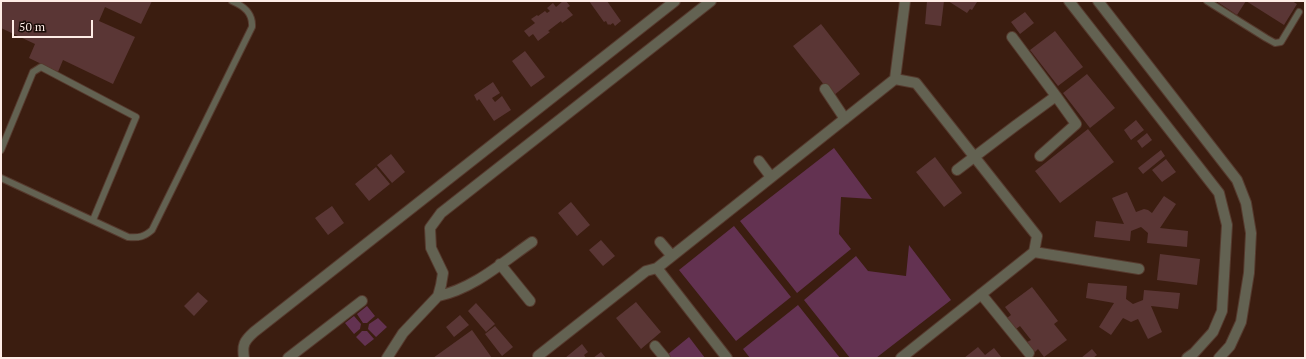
<!DOCTYPE html>
<html>
<head>
<meta charset="utf-8">
<style>
  body { margin:0 }
  #map { position:relative; width:1306px; height:359px; overflow:hidden; background:#3b1d10; font-family:"PT Serif",serif }
  canvas { display:block }
  .frame { position:absolute; inset:0; border:2px solid #feece6; pointer-events:none }
  .scale { position:absolute; left:12px; top:20px; width:81px; height:18px; box-sizing:border-box; border:2px solid #feece6; border-top:0; padding-left:5px; font-size:12px; line-height:14px; white-space:nowrap; color:#feece6; -webkit-text-stroke:3px #190b06; paint-order:stroke }
</style>
</head>
<body>
<div id="map">
<canvas width="1306" height="359"></canvas>
<div class="frame"></div>
<div class="scale">50 m</div>
</div>
<script>
const ctx = document.querySelector('canvas').getContext('2d');
ctx.lineJoin = 'round';
function fill(path, color) {
  ctx.fillStyle = color;
  ctx.fill(path, 'evenodd');
}
function stroke(path, color, width, dash) {
  ctx.strokeStyle = color;
  ctx.lineWidth = width;
  ctx.lineCap = dash ? 'butt' : 'round';
  ctx.setLineDash(dash || []);
  ctx.stroke(path);
}
const green = new Path2D(`
  M834,148L872,199L841,197L839,234L851,249L797,293L740,221Z
  M734,226L791,297L736,341L679,270Z
  M909,245L951,300L876,358H850L804,300L856,256L868,271L906,276Z
  M798,305L840,358H750L743,349Z
  M367,306L375,316L367,323H363L357,314Z
  M354,316L361,324L360,329L354,334L345,323Z
  M378,318L387,327L376,337L368,329L369,324Z
  M362,331H367L374,339L365,346L356,337Z
  M689,337L705,358H670L667,355Z`);
const building = new Path2D(`
  M1,1H152L141,24L105,7L99,21L135,37L113,84L63,60L58,72L29,58L35,44L1,28Z
  M563,1H566L570,6L567,8L573,15L562,23L561,21L548,31L550,32L538,41L533,34L529,37L524,31L535,23L531,19L537,15L538,16L545,11L547,13L550,11L547,8L553,3L556,7Z
  M589,1H607L621,21L615,26L613,23L610,25L609,24L608,25L606,21L604,22Z
  M927,1H944L941,26L925,24Z
  M948,1H976L977,2L972,10L970,9L967,13Z
  M1216,1H1246L1237,15Z
  M1246,1H1292L1297,4L1284,25Z
  M1025,12L1034,23L1020,34L1011,22Z
  M821,24L860,74L833,96L793,46Z
  M1055,31L1083,67L1058,86L1030,50Z
  M525,51L545,77L531,87L512,61Z
  M1087,74L1115,108L1090,128L1063,93Z
  M493,82L500,93L492,98L495,102L502,96L511,110L494,121L479,99L477,101L474,95Z
  M1136,120L1144,130L1131,140L1124,130Z
  M1088,129L1114,162L1060,203L1035,171Z
  M1147,133L1152,140L1142,148L1137,141Z
  M1161,150L1165,156L1143,174L1138,168Z
  M391,154L405,172L392,183L377,165Z
  M935,157L962,193L944,207L916,172Z
  M1166,159L1176,172L1162,182L1152,170Z
  M376,167L390,184L369,201L355,184Z
  M1127,192L1136,212L1144,209L1148,210L1152,213L1164,196L1176,204L1160,228L1188,231L1187,247L1147,243L1148,233L1141,227L1131,231L1130,241L1094,237L1096,221L1124,224L1112,198Z
  M571,202L590,225L577,236L558,213Z
  M332,206L344,223L328,235L315,218Z
  M601,240L615,256L603,266L589,250Z
  M1160,254L1200,259L1197,285L1157,280Z
  M1088,283L1127,286L1126,299L1133,304L1143,300L1144,290L1180,293L1178,309L1151,306L1162,332L1148,339L1138,319L1131,322L1123,318L1111,335L1099,327L1114,303L1086,298Z
  M1032,287L1058,321L1054,324L1067,340L1044,357L1038,349L1035,352L1027,342L1031,340L1020,326L1016,329L1007,318L1011,315L1005,307Z
  M198,292L208,301L194,316L184,306Z
  M636,302L661,332L641,349L616,318Z
  M476,303L495,324L486,332L468,311Z
  M460,315L469,325L454,337L446,327Z
  M495,326L513,347L502,356L485,334Z
  M472,330L492,358H433Z
  M582,344L588,352L584,355L586,358H565Z
  M978,347L985,355L994,348L1002,358H964Z
  M1092,349L1097,355L1093,358H1081Z
  M601,352L606,358H593Z`);
const service = new Path2D(`
  M1207,1L1266,38L1275,43L1281,42L1299,12
  M1,150L33,72L41,67L136,117L93,220
  M1,178L128,237C139,238 144,237 152,230L252,27C253,13 244,6 232,1`);
const minor = new Path2D(`
  M1069,1L1219,193L1227,225L1222,311L1213,332L1194,353L1187,358
  M1098,1L1237,180L1246,203L1251,233L1249,273L1241,322L1230,346L1219,358
  M895,79L905,1
  M825,89L845,119
  M1040,156L1076,124L1056,96
  M759,161L771,177
  M957,170L1015,126L1056,96L1012,37
  M660,242L672,256
  M1034,252L1139,269
  M500,264L530,301
  M981,294L1029,353
  M438,296C473,289 503,262 532,242
  M655,346L665,358
  M538,356L646,271L657,268
  M244,358C242,345 244,341 254,332L675,1
  M288,358L362,301
  M387,358L403,333L438,296L441,285L443,273L431,248L430,228L441,213L711,1
  M727,358L657,268L895,79L916,83L1037,236L1034,252L901,358`);
fill(green, '#633251');
fill(building, '#5a3635');
stroke(service, '#563a2e', 8);
stroke(minor, '#563a2e', 12);
stroke(service, '#636252', 6);
stroke(minor, '#636252', 10);
</script>
</body>
</html>
